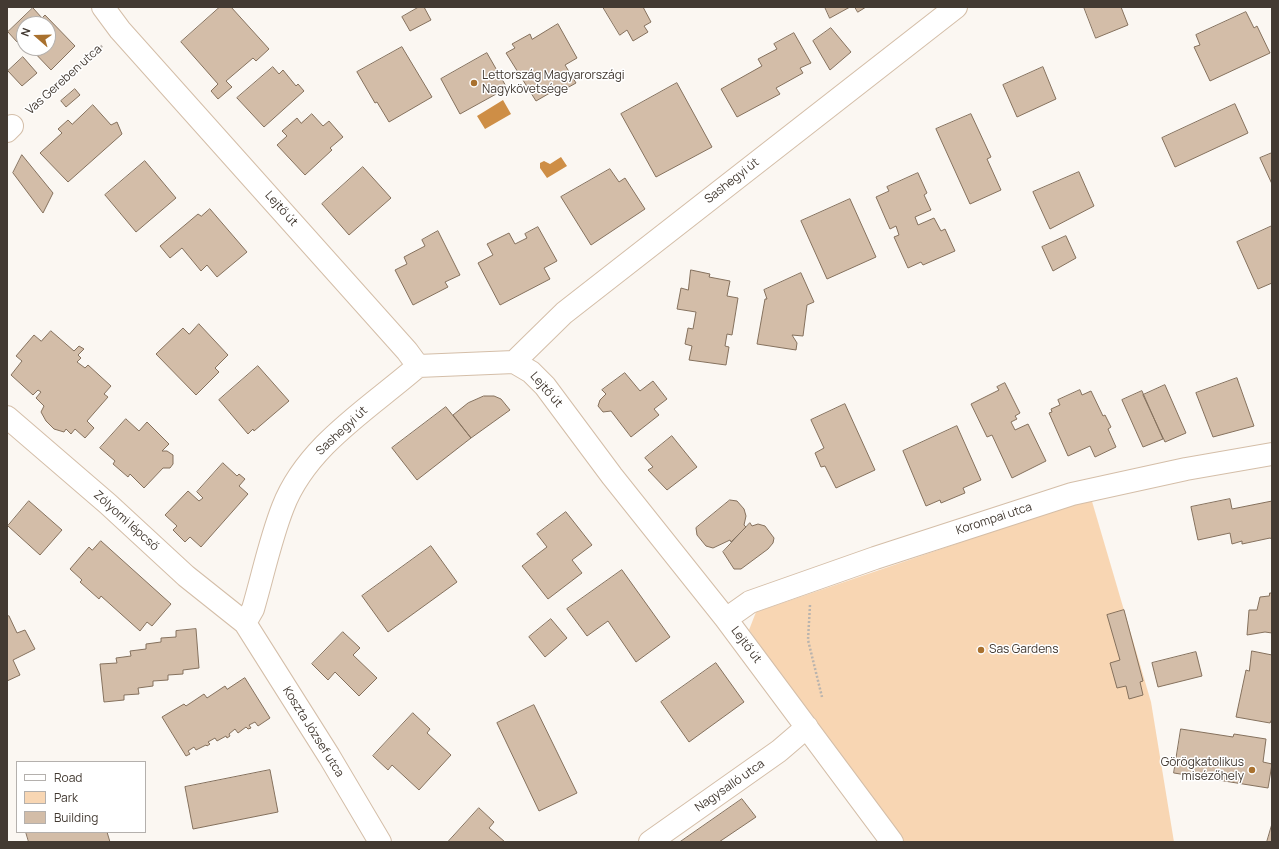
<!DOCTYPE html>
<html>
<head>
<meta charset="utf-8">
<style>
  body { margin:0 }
  #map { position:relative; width:1279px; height:849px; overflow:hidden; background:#fbf7f2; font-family:Manrope,sans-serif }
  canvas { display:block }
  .frame { position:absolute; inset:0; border:8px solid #433a32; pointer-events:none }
  .legend { position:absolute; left:16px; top:761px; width:130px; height:72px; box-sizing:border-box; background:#fff; border:1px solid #b4b0ad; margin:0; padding:5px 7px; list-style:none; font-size:12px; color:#433a32 }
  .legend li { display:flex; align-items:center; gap:8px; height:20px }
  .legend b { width:20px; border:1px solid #b4b0ad }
  .north { position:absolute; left:16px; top:16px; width:40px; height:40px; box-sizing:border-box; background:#fff; border:1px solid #b4b0ad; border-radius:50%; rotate:290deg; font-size:11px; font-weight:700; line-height:16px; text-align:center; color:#433a32 }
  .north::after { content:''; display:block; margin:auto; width:14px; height:18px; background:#a9712e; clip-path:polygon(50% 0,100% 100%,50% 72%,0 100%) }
</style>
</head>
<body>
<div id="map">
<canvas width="1279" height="849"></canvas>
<div class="frame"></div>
<ul class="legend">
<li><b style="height:5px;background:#fff"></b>Road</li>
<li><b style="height:11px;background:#f8d6b3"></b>Park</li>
<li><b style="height:11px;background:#d3bda8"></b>Building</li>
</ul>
<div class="north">N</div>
</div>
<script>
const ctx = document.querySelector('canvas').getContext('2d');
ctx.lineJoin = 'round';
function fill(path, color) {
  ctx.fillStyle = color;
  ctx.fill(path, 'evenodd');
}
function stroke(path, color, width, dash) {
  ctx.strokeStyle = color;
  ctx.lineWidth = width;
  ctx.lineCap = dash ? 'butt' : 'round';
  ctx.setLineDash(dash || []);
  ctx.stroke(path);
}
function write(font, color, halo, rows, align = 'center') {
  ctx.font = font + ' Manrope,sans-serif';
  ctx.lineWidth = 3;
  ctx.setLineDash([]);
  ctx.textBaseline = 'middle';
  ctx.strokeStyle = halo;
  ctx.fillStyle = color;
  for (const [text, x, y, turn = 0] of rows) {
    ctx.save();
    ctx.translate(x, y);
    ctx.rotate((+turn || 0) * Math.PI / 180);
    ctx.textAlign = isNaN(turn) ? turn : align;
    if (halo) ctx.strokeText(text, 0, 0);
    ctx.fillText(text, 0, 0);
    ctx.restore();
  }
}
const green = new Path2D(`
  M1091,498L1151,702L1174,842H902L749,630L756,612Z`);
const water = new Path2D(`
  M503,100L511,114L485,129L477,116Z
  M561,157L567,166L547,178L540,168V163L544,161L550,164Z`);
const building = new Path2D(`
  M220,7H231L269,49L256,61L253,58L226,81L232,87L218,99L211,91L218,84L181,42Z
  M419,7H424L431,20L410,31L402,17Z
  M603,7H643L651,22L644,26L648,32L633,41L627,30L620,35Z
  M825,7H850L830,18Z
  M855,7H866L858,12Z
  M1084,7H1121L1128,25L1096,38Z
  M33,8L42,18L45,15L75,46L51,70L30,48H48V24H24V42L21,38L17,42L8,32Z
  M1246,12L1254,28L1257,26L1270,53L1210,81L1194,47L1200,45L1196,35Z
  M558,24L577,58L565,65L576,83L558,93L555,90L536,101L506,53L515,48L512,44L530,34L532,39Z
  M831,28L851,52L830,70L813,41Z
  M794,33L811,63L800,68L803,73L776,88L780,94L737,117L721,89L762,66L758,59L777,49L774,44Z
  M402,47L432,97L389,122L377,102L375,103L357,72Z
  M487,53L507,88L460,114L441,79Z
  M23,57L37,73L22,86L8,71Z
  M273,67L279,74L283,70L296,86L298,84L304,91L264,127L237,98Z
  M1043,67L1056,99L1017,117L1003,85Z
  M677,83L712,147L656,177L621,114Z
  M75,89L80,95L66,107L61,101Z
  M1235,104L1248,133L1175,167L1162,138Z
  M93,105L111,125L117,122L122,134L68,182L40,153L62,133L58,129L68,120L72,124Z
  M312,114L323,126L329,121L343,137L330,148L332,150L305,175L277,145L287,136L282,131L297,118L301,123Z
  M971,114L991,157L987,159L1001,190L970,204L936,129Z
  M1272,153V184L1260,158Z
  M22,155L53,193L43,213L13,173Z
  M145,161L176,198L136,232L105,195Z
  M363,167L391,198L349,235L322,204Z
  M610,169L619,182L625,178L645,209L591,245L561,197Z
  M1079,172L1094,206L1050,229L1033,192Z
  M918,173L927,193L924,195L931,210L915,217L918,225L934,218L941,231L945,229L955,251L923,265L921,262L908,268L894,237L899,235L896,226L890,229L876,197L889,191L887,187Z
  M850,199L876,257L827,279L801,221Z
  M210,209L247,252L217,277L207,265L201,271L182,248L170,258L160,246L198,214L201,216Z
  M1272,226V283L1258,289L1237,242Z
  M538,227L557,261L544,268L550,279L500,305L478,263L493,255L487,244L509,233L515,244L527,238L525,234Z
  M438,231L460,275L445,282L448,287L413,305L395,270L407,264L404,257L425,246L422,240Z
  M1066,236L1076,258L1053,271L1042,247Z
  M691,270L710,274L709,277L730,281L727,296L738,298L732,335L727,334L725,346L729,347L726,365L689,360L692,346L685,344L688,328L693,329L696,312L677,309L681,288L688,290Z
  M801,273L814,302L807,305L803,336L792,335L797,343L796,350L757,344L765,299H767L764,290Z
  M199,324L228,355L215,368L219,372L196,395L156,354L183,328L189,334Z
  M51,331L74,351L79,346L84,349L78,355L81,358L77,362L85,368L88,365L111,386L104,394L108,397L87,421L94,428L85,438L75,429L71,434L66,429L64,432L54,429L46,421L41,412L44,406L36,398L41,392L38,390L33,395L11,375L22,361L16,356L34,335L41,341Z
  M258,366L289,401L254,431L253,429L248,434L219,400Z
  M625,373L640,391L653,381L667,399L654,409L659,415L631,437L611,411L603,412L598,406L600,400L606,394L602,390Z
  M1237,378L1254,426L1213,437L1196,393Z
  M1005,383L1020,413L1015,416L1017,419L1011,422L1015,430L1028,424L1046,461L1012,478L992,435L987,437L971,404L999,390L997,387Z
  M1165,385L1186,433L1165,442L1143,395Z
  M1080,390L1082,395L1091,391L1103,416L1105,415L1111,427L1108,429L1116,447L1095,457L1090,446L1068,456L1049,413L1052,412L1051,409L1060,405L1058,400Z
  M1142,391L1163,439L1143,447L1122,400Z
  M484,396H494L501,399L510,410L471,438L453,415L468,403Z
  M845,404L875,470L836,488L825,466L821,467L815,453L824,448L811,420Z
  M446,407L471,438L417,480L392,448Z
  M126,419L139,431L147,422L169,444L162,451H167L173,455V464L170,468H163L144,488L130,474L128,477L113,464L115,461L100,448Z
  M957,426L981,480L963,488L965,493L941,503L940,500L926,506L903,451Z
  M672,436L697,467L667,490L648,470L653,467L645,458Z
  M223,463L237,476L239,474L245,479L239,486L248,494L201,547L190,537L185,542L173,530L177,526L165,515L188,491L199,501L203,498L197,492Z
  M1230,499L1232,509L1272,501V539L1270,538L1242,544V541L1232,544L1230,533L1198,540L1191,507Z
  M730,500L737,501L744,509L746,516L744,525L746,527L731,542L730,540L713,548L706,546L697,535L696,528Z
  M29,501L62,530L40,555L8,526Z
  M566,512L592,545L572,560L582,573L548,599L522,566L547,547L537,534Z
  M750,523L752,526L758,524L765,526L774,538L773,543L768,549L741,569H734L723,552Z
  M101,541L171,604L152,626L147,622L140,631L101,596L99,599L80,582L82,580L70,569L89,547L92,550Z
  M431,546L457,582L388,632L362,596Z
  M622,570L670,637L636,662L608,621L587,636L567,609Z
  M1270,593H1272V633L1265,632L1247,635L1249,610H1257L1260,597L1269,596Z
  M1124,610L1143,681L1140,682L1143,695L1129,699L1126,686L1117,688L1110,663L1120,660L1107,615Z
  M9,616L17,633L25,630L35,649L13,660L20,675L7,681V617Z
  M551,619L567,638L545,657L529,637Z
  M196,629L199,668L183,670V674L168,675V680L153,681V686L138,688L139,694L124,695V700L104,702L100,664L117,663L116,658L131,656L130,651L146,649V644L161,642V638L176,637V631Z
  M343,632L360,648L353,655L377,678L359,696L335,672L328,680L312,664Z
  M1252,651L1272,655V719L1270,723L1236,717L1246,670L1249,671Z
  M1196,652L1202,676L1158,687L1152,663Z
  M716,663L744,702L689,742L661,702Z
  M245,678L270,718L258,726L255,722L249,725L251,728L248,729L246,727L238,733L235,729L229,734L230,736L227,738L226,736L217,741L215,738L208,742L210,744L207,746L206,745L196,750L194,747L188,751L190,754L186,756L162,717L184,704L186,706L204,694L207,698L225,686L227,689Z
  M534,705L577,793L539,811L497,723Z
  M413,713L430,729L427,733L451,755L419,790L392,765L388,770L373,756Z
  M1181,729L1233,737L1234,734L1266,739L1263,762L1272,764L1268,788L1174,773Z
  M270,770L278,812L193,829L185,787Z
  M742,799L756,817L719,842H680Z
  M479,808L494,822L489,828L505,842H448Z
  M1272,824V842H1267Z
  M26,832H107L110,842H29Z`);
const path = new Path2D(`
  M29,111L103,45
  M810,605L808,640L822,697`);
const street = new Path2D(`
  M103,7L120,30L407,351L418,366
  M7,131L12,126
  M514,362L564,313L956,7
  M418,366L514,362L531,372L545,386L612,476L726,619L892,842
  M7,417L108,504L186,576L245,623L329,756L380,842
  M726,619L750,602L875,558L1072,494L1186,469L1272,454
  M245,623L253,609C263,575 270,540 283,507C307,445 370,408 418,366
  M650,842L779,751L807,727`);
const markers = [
  [474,83,4,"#a9712e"],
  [981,650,4,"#a9712e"],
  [1252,770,4,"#a9712e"]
];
const poiNames = [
  ["Lettország Magyarországi",482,76],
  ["Nagykövetsége",482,90],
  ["Sas Gardens",989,650],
  ["Görögkatolikus",1244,763,"right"],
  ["misézőhely",1244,777,"right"]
];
const streetNames = [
  ["Vas Gereben utca",64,80,-42],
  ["Sashegyi út",732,181,-38],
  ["Lejtő út",281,209,48],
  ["Lejtő út",546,390,49],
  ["Sashegyi út",342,431,-43],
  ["Korompai utca",994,519,-18],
  ["Zólyomi lépcső",126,521,42],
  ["Lejtő út",746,645,53],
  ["Koszta József utca",313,732,58],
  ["Nagysalló utca",730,786,-35]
];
fill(green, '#f8d6b3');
fill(water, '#ce8e46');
fill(building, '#d3bda8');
stroke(building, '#85715d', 1);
stroke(street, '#d4bea8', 24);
stroke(path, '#bab4ae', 2.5, [2, 2]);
stroke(street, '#fff', 22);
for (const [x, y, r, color] of markers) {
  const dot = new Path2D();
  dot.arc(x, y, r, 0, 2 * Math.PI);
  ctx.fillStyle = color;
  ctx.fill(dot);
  stroke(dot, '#fff', 1.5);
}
write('12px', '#433a32', '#fff', poiNames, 'left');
write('12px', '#433a32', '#fff', streetNames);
</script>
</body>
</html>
